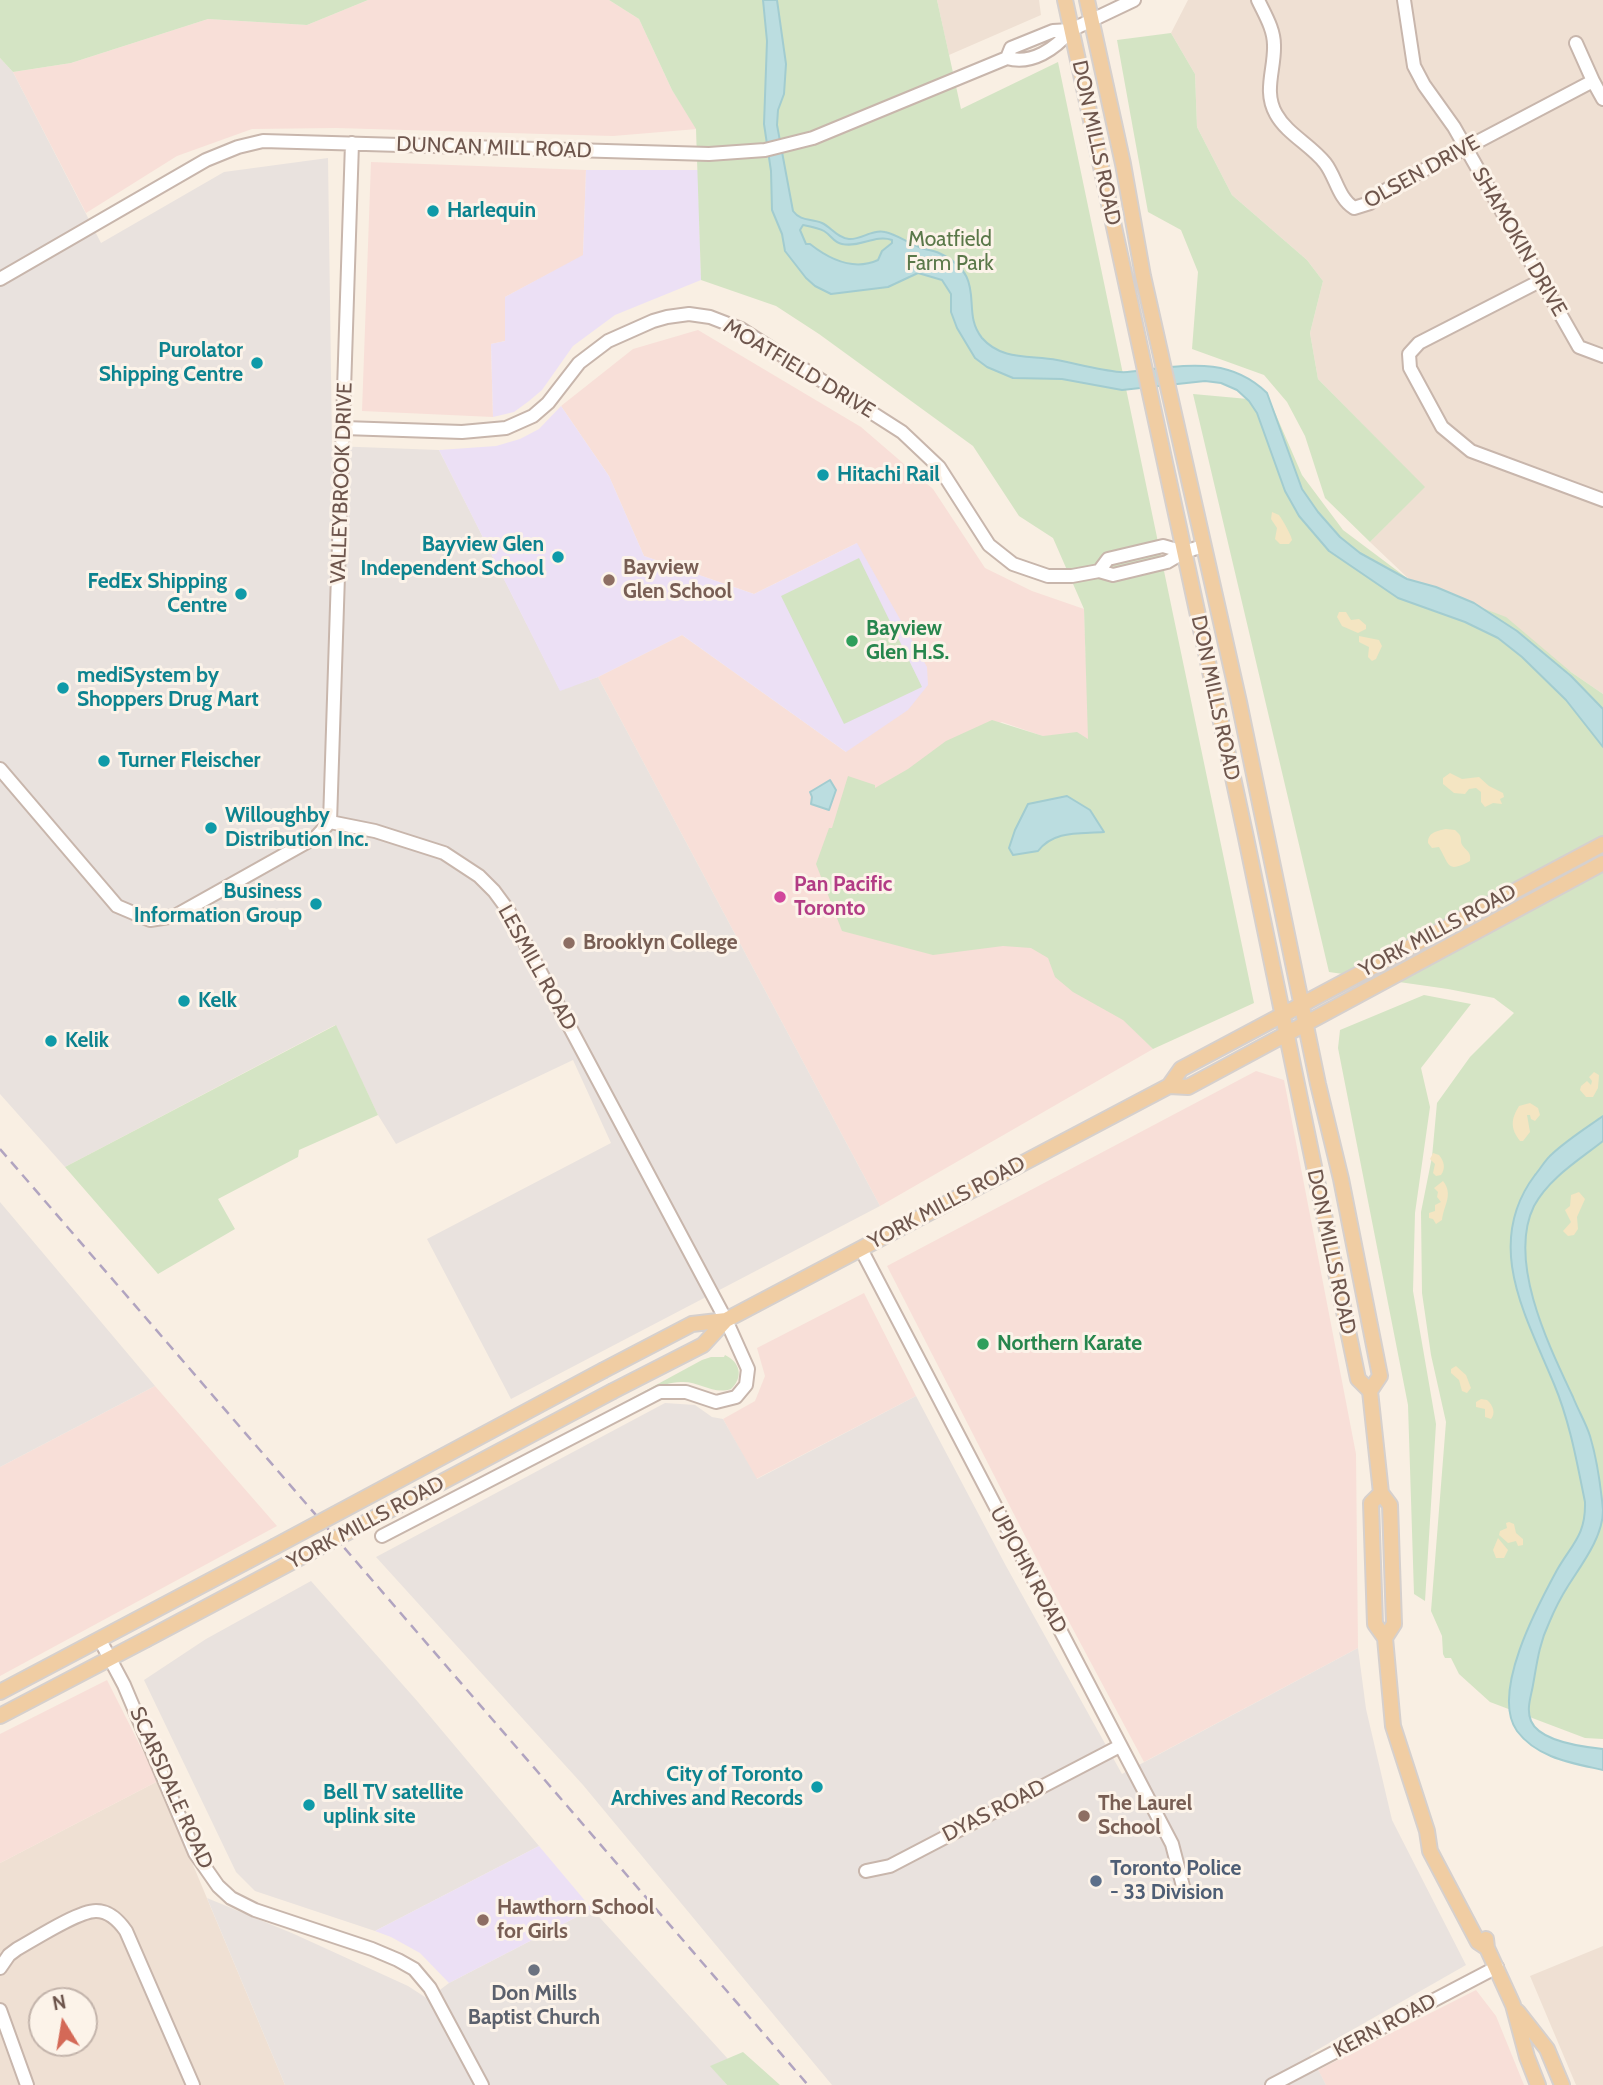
<!DOCTYPE html>
<html>
<head>
<meta charset="utf-8">
<style>
  body { margin:0 }
  #map { position:relative; width:1603px; height:2085px; overflow:hidden; background:#f9efe3; font-family:Cabin,sans-serif }
  canvas { display:block }
  .north { position:absolute; left:28px; top:1987px; width:70px; height:70px; box-sizing:border-box; background:#fcf3e9; border:2px solid #c3b4ab; border-radius:50%; rotate:349deg; font-size:19px; font-weight:700; line-height:28px; text-align:center; color:#6e564d }
  .north::after { content:''; display:block; margin:auto; width:24px; height:32px; background:#d46957; clip-path:polygon(50% 0,100% 100%,50% 72%,0 100%) }
</style>
</head>
<body>
<div id="map">
<canvas width="1603" height="2085"></canvas>
<div class="north">N</div>
</div>
<script>
const ctx = document.querySelector('canvas').getContext('2d');
ctx.lineJoin = 'round';
function fill(path, color) {
  ctx.fillStyle = color;
  ctx.fill(path, 'evenodd');
}
function stroke(path, color, width, dash) {
  ctx.strokeStyle = color;
  ctx.lineWidth = width;
  ctx.lineCap = dash ? 'butt' : 'round';
  ctx.setLineDash(dash || []);
  ctx.stroke(path);
}
function write(font, color, halo, rows, align = 'center') {
  ctx.font = font + ' Cabin,sans-serif';
  ctx.lineWidth = 6;
  ctx.setLineDash([]);
  ctx.textBaseline = 'middle';
  ctx.strokeStyle = halo;
  ctx.fillStyle = color;
  for (const [text, x, y, turn = 0] of rows) {
    ctx.save();
    ctx.translate(x, y);
    ctx.rotate((+turn || 0) * Math.PI / 180);
    ctx.textAlign = isNaN(turn) ? turn : align;
    if (halo) ctx.strokeText(text, 0, 0);
    ctx.fillText(text, 0, 0);
    ctx.restore();
  }
}
const residential = new Path2D(`
  M937,0H1039L1041,15L949,55Z
  M1188,0H1603V694L1571,672L1411,581L1370,542L1424,487L1318,379L1310,333L1323,281L1307,260L1232,195L1197,127L1195,74L1171,33Z
  M158,1781L285,2085H0V1863ZM42,2001H84V2043H42Z
  M1603,1946V2085H1576L1530,1976Z`);
const commercial = new Path2D(`
  M368,0H609L639,19L672,90L697,129L613,136L336,128L252,129L177,156L86,213L13,72L71,63L208,19L307,25Z
  M371,162L586,170L583,256L505,297V341L491,344L493,417L362,411Z
  M698,330L861,427L933,489L985,568L1032,591L1084,609L1089,739L1054,740L1002,722L929,757L1045,940L1153,1049L880,1206L598,677L682,635L846,752L857,543L754,594L644,556L609,476L561,406L633,349Z
  M1256,1071L1284,1080L1356,1454L1358,1648L1144,1762L1067,1618L887,1266Z
  M864,1293L916,1396L756,1479L723,1419L755,1401L765,1376L757,1348Z
  M155,1386L277,1526L0,1676V1467Z
  M107,1680L158,1781L0,1863V1734Z
  M1476,1990L1496,2016L1524,2085H1326L1318,2070Z`);
const industrial = new Path2D(`
  M0,58L13,72L101,243L224,172L328,158L332,446L439,450L560,690L598,677L880,1206L511,1399L427,1239L611,1143L573,1060L396,1144L378,1115L335,1025L65,1167L0,1094Z
  M0,1202L155,1386L0,1467Z
  M916,1396L1006,1566L1122,1774L1358,1648L1366,1709L1392,1820L1466,1965L1310,2054L1326,2085H832L583,1785L376,1557L665,1403L695,1405L712,1417L723,1419L757,1479Z
  M311,1581L418,1702L539,1846L375,1931L255,1891L236,1872L144,1680L206,1639Z
  M207,1898L294,1934L408,1986L428,1999L449,1983L592,1909L728,2059L711,2066L727,2085H285Z`);
const education = new Path2D(`
  M586,170H698L701,280L615,315L573,346L542,390L529,401L514,412L493,417L491,344L505,341V297L583,255Z
  M561,406L609,476L644,556L754,594L857,543L927,667L928,685L908,710L846,752L682,635L598,677L560,691L439,450L496,446L520,439L539,429Z
  M539,1846L592,1909L449,1983L420,1953L391,1937L375,1931Z`);
const green = new Path2D(`
  M0,0H368L307,25L208,19L71,63L13,72L0,58Z
  M609,0H937L961,109L1058,62L1254,1003L1153,1049L1123,1020L1073,992L1055,977L1048,958L1031,948L1003,946L933,955L842,931L816,864L829,828H832L848,776L875,785V788L908,769L946,741L992,720L1043,736L1077,732L1088,739L1084,609L1053,538L1019,516L973,446L819,334L776,306L701,280L696,129L672,90L639,19Z
  M1171,33L1195,74L1197,127L1232,195L1307,260L1323,281L1310,333L1318,379L1425,487L1370,542L1325,498L1305,436L1287,402L1264,375L1192,349L1198,272L1181,230L1148,212L1117,40Z
  M1193,394L1270,401L1302,475L1343,530L1411,581L1506,617L1571,672L1603,694V1739L1585,1738L1490,1702L1459,1674L1451,1658H1445L1443,1654L1442,1636L1431,1611L1446,1422L1431,1355L1422,1293L1421,1212L1432,1157L1437,1103L1470,1057L1514,1013L1494,998L1448,989L1329,972Z
  M859,558L922,687L844,724L781,596Z
  M1424,995L1471,1004L1421,1068L1430,1107L1415,1213L1413,1291L1436,1424L1425,1601L1414,1594L1408,1405L1338,1048L1340,1030Z
  M336,1025L378,1115L299,1150L298,1157L218,1199L235,1229L158,1274L65,1167Z
  M725,1355C740,1362 744,1377 731,1389C714,1395 700,1382 683,1382C661,1381 641,1396 622,1406L621,1404L702,1360L711,1357H724Z
  M743,2052L780,2085H727L710,2066Z`);
const sand = new Path2D(`
  M1272,512L1279,515C1282,519 1292,536 1292,540L1289,544H1280L1275,539L1277,528L1271,519Z
  M1339,612H1346L1351,620L1359,619L1366,625V629L1358,633L1342,626L1337,617Z
  M1359,636L1379,640L1382,646L1376,659L1372,661L1368,657L1369,647L1359,642Z
  M1450,773L1462,779L1479,777L1489,786L1503,793L1504,797L1500,799L1502,804L1493,803L1485,807L1481,802V792L1476,788L1469,789L1465,794L1454,793L1443,784V778Z
  M1446,829L1455,830L1459,834C1461,836 1461,839 1461,842C1463,850 1472,850 1470,861C1447,873 1450,866 1439,847L1432,848L1428,843C1428,832 1437,831 1446,829Z
  M1594,1072L1599,1075L1598,1088L1593,1097H1586L1580,1090L1581,1086L1587,1081L1591,1085L1592,1081L1589,1077Z
  M1530,1103L1538,1108L1540,1115L1535,1121L1531,1119L1530,1115H1527L1530,1132L1523,1141H1520C1510,1128 1511,1119 1519,1106Z
  M1433,1153L1439,1155C1444,1161 1446,1168 1441,1175L1436,1176L1433,1173L1435,1164L1430,1159Z
  M1443,1181C1454,1195 1443,1206 1442,1220L1436,1224L1433,1219L1429,1218V1213L1435,1211V1205L1441,1202L1437,1197L1438,1192L1434,1188Z
  M1579,1192L1585,1199L1577,1217L1578,1229L1574,1235L1568,1236L1563,1231L1571,1222L1565,1210L1570,1206L1571,1195Z
  M1456,1366L1466,1375L1471,1388L1467,1393L1462,1391L1459,1380L1451,1373V1369Z
  M1481,1399L1487,1400C1493,1405 1496,1413 1491,1419L1485,1417V1409L1476,1407V1402Z
  M1509,1522L1514,1524L1516,1533L1523,1539V1545L1518,1546L1516,1541L1508,1543L1499,1535L1500,1531L1507,1528L1506,1523Z
  M1498,1538L1508,1550L1504,1558H1496L1493,1550Z`);
const water = new Path2D(`
  M763,0H777L786,64L784,94L778,110L777,125L793,211C801,222 811,218 822,223C831,227 837,238 849,239C861,240 872,229 885,232C896,234 908,243 919,247C925,250 933,250 939,253C990,277 959,310 982,338C1002,361 1031,355 1057,360C1078,364 1099,370 1120,372C1130,373 1142,370 1152,369C1195,364 1233,360 1267,393L1302,489L1318,512L1340,537L1360,553L1407,579L1436,587L1474,603L1517,631L1571,676L1603,709V747L1566,700L1522,657L1498,638L1465,622L1398,598L1329,551L1299,516L1285,491L1257,413L1249,401L1237,390L1221,383L1205,381L1122,390L1062,379L1013,378L987,367L975,358L957,328L951,312V294L942,280L918,273L888,287L831,294L815,286L806,278L785,251L782,234L772,210L771,171L764,124L767,41ZM803,225C808,226 819,228 824,231C831,235 834,243 842,244C860,248 875,234 892,240V243L882,251L878,260C854,271 829,259 810,244H806L800,230Z
  M830,780L836,790L829,810L811,804L812,797L810,792Z
  M1067,796L1090,810L1104,832C1080,834 1054,830 1038,851L1013,855L1009,848L1015,830L1028,804Z
  M1603,1116V1141C1579,1160 1549,1178 1534,1206C1507,1261 1549,1346 1573,1397C1578,1410 1586,1423 1590,1436C1596,1456 1601,1489 1603,1510C1603,1537 1582,1564 1568,1586C1561,1597 1554,1611 1549,1623C1539,1644 1537,1663 1533,1685C1531,1697 1526,1709 1531,1721C1540,1742 1583,1747 1603,1749V1770C1572,1763 1537,1758 1517,1731C1490,1693 1538,1605 1557,1570C1572,1544 1586,1535 1585,1502C1577,1463 1570,1422 1554,1384C1526,1316 1483,1244 1535,1175C1541,1168 1545,1160 1552,1154C1567,1140 1586,1128 1603,1116Z`);
const minor = new Path2D(`
  M1258,0C1265,15 1274,29 1274,45C1275,69 1263,91 1276,114C1287,134 1311,145 1325,163C1336,177 1338,198 1354,208L1370,203L1384,191L1593,81L1603,99
  M1404,0L1414,66L1424,85L1454,127L1579,347L1603,356
  M1576,43L1593,81
  M1007,58L1011,48L1053,31L1071,30L1134,0
  M0,279L206,160L238,147L263,141L709,154L765,150L813,138L1007,58C1032,65 1055,49 1071,30
  M1542,280L1419,343L1409,354L1410,368L1442,427L1471,451L1603,500
  M344,428L462,432L506,428L533,416L548,403L579,363L608,341L653,321L667,317L689,314L710,317L741,329L902,432L939,467L989,545L1013,564L1048,576H1072L1099,571L1113,575L1167,562L1184,552L1203,546
  M1099,571L1108,559L1163,546L1184,552
  M0,769L117,906L150,920L175,916L316,837L330,822
  M330,822L375,831L444,853L479,876L494,891L508,910L534,960L726,1320L748,1369L746,1385L736,1397L716,1402L686,1392H660L382,1536
  M330,822L352,143
  M861,1249L1172,1844L1185,1894
  M100,1640L124,1685L195,1853L218,1886L231,1898L255,1910L372,1949L398,1960L414,1969L430,1988L482,2085
  M866,1871L890,1866L1120,1746
  M0,1968L9,1955L17,1949C35,1939 78,1911 96,1911C110,1911 119,1921 126,1931L193,2085
  M0,2010L27,2085
  M1272,2085L1497,1967`);
const major = new Path2D(`
  M1065,0L1245,833L1358,1379L1370,1391L1381,1493L1390,1505L1394,1624L1385,1638
  M1087,0L1123,164L1143,276L1239,702L1318,1084L1341,1179L1380,1376L1370,1391
  M1169,1086L1188,1087L1603,863
  M604,1370L692,1324L726,1320
  M613,1391L703,1345L726,1320L1169,1086L1181,1069L1603,844
  M1381,1493L1371,1503L1375,1624L1385,1638L1393,1726L1427,1831L1430,1851L1478,1942L1487,1948
  M0,1692L274,1547
  M0,1716L145,1640
  M1486,1939L1487,1948L1513,2005L1527,2057L1538,2085
  M1518,2012L1547,2049L1562,2085`);
const rail = new Path2D(`
  M0,1149L808,2085`);
const majorBridge = new Path2D(`
  M274,1547L604,1370
  M145,1640L613,1391`);
const markers = [
  [433,211,7,"#0f9aa8"],
  [257,363,7,"#0f9aa8"],
  [823,475,7,"#0f9aa8"],
  [558,557,7,"#0f9aa8"],
  [609,580,7,"#8d6e63"],
  [241,594,7,"#0f9aa8"],
  [852,641,7,"#2e9e5b"],
  [63,688,7,"#0f9aa8"],
  [104,761,7,"#0f9aa8"],
  [211,828,7,"#0f9aa8"],
  [780,897,7,"#d1479c"],
  [316,904,7,"#0f9aa8"],
  [569,943,7,"#8d6e63"],
  [184,1001,7,"#0f9aa8"],
  [51,1041,7,"#0f9aa8"],
  [983,1344,7,"#2e9e5b"],
  [817,1787,7,"#0f9aa8"],
  [309,1805,7,"#0f9aa8"],
  [1084,1816,7,"#8d6e63"],
  [1096,1881,7,"#5c6f8a"],
  [483,1920,7,"#8d6e63"],
  [534,1970,7,"#6b7280"]
];
const streetNames = [
  ["DON MILLS ROAD",1096,143,78],
  ["DUNCAN MILL ROAD",494,148,2],
  ["OLSEN DRIVE",1422,172,-29],
  ["SHAMOKIN DRIVE",1519,242,60],
  ["MOATFIELD DRIVE",799,369,31],
  ["VALLEYBROOK DRIVE",342,483,-88],
  ["DON MILLS ROAD",1215,698,78],
  ["YORK MILLS ROAD",1438,931,-28],
  ["LESMILL ROAD",537,968,61],
  ["YORK MILLS ROAD",947,1203,-28],
  ["DON MILLS ROAD",1331,1252,78],
  ["YORK MILLS ROAD",366,1523,-28],
  ["UPJOHN ROAD",1028,1570,62],
  ["SCARSDALE ROAD",171,1788,66],
  ["DYAS ROAD",994,1811,-27],
  ["KERN ROAD",1385,2026,-28]
];
const cultureNames = [
  ["Harlequin",447,211],
  ["Purolator",243,351,"right"],
  ["Shipping Centre",243,375,"right"],
  ["Hitachi Rail",837,475],
  ["Bayview Glen",544,545,"right"],
  ["Independent School",544,569,"right"],
  ["FedEx Shipping",227,582,"right"],
  ["Centre",227,606,"right"],
  ["mediSystem by",77,676],
  ["Shoppers Drug Mart",77,700],
  ["Turner Fleischer",118,761],
  ["Willoughby",225,816],
  ["Distribution Inc.",225,840],
  ["Business",302,892,"right"],
  ["Information Group",302,916,"right"],
  ["Kelk",198,1001],
  ["Kelik",65,1041],
  ["City of Toronto",803,1775,"right"],
  ["Archives and Records",803,1799,"right"],
  ["Bell TV satellite",323,1793],
  ["uplink site",323,1817]
];
const parkNames = [
  ["Moatfield",950,240],
  ["Farm Park",950,264]
];
const educationNames = [
  ["Bayview",623,568],
  ["Glen School",623,592],
  ["Brooklyn College",583,943],
  ["The Laurel",1098,1804],
  ["School",1098,1828],
  ["Hawthorn School",497,1908],
  ["for Girls",497,1932]
];
const leisureNames = [
  ["Bayview",866,629],
  ["Glen H.S.",866,653],
  ["Northern Karate",997,1344]
];
const hotelNames = [
  ["Pan Pacific",794,885],
  ["Toronto",794,909]
];
const serviceNames = [
  ["Toronto Police",1110,1869],
  ["- 33 Division",1110,1893]
];
const worshipNames = [
  ["Don Mills",534,1994],
  ["Baptist Church",534,2018]
];
fill(residential, '#efe0d3');
fill(commercial, '#f8dfd8');
fill(industrial, '#e9e2de');
fill(education, '#ece0f5');
fill(green, '#d4e4c4');
fill(sand, '#f4e5c2');
fill(water, '#bbdde0');
stroke(water, '#a2ccd0', 2);
stroke(minor, '#c8b6ac', 16);
stroke(major, '#d6d0cd', 18);
stroke(minor, '#fff', 12);
stroke(major, '#f0cda3', 14);
stroke(rail, '#b1a4c0', 2.5, [10, 7]);
stroke(majorBridge, '#d6d0cd', 18, []);
stroke(majorBridge, '#f0cda3', 14);
for (const [x, y, r, color] of markers) {
  const dot = new Path2D();
  dot.arc(x, y, r, 0, 2 * Math.PI);
  ctx.fillStyle = color;
  ctx.fill(dot);
  stroke(dot, '#fcf3e9', 2.5);
}
write('21px', '#6e564d', '#fcf3e9', streetNames);
write('bold 21px', '#0d838f', '#fcf3e9', cultureNames, 'left');
write('21px', '#5a7849', '#fcf3e9', parkNames);
write('bold 21px', '#785e54', '#fcf3e9', educationNames, 'left');
write('bold 21px', '#27864d', '#fcf3e9', leisureNames, 'left');
write('bold 21px', '#b23c85', '#fcf3e9', hotelNames, 'left');
write('bold 21px', '#4e5e75', '#fcf3e9', serviceNames, 'left');
write('bold 21px', '#5b616d', '#fcf3e9', worshipNames);
</script>
</body>
</html>
